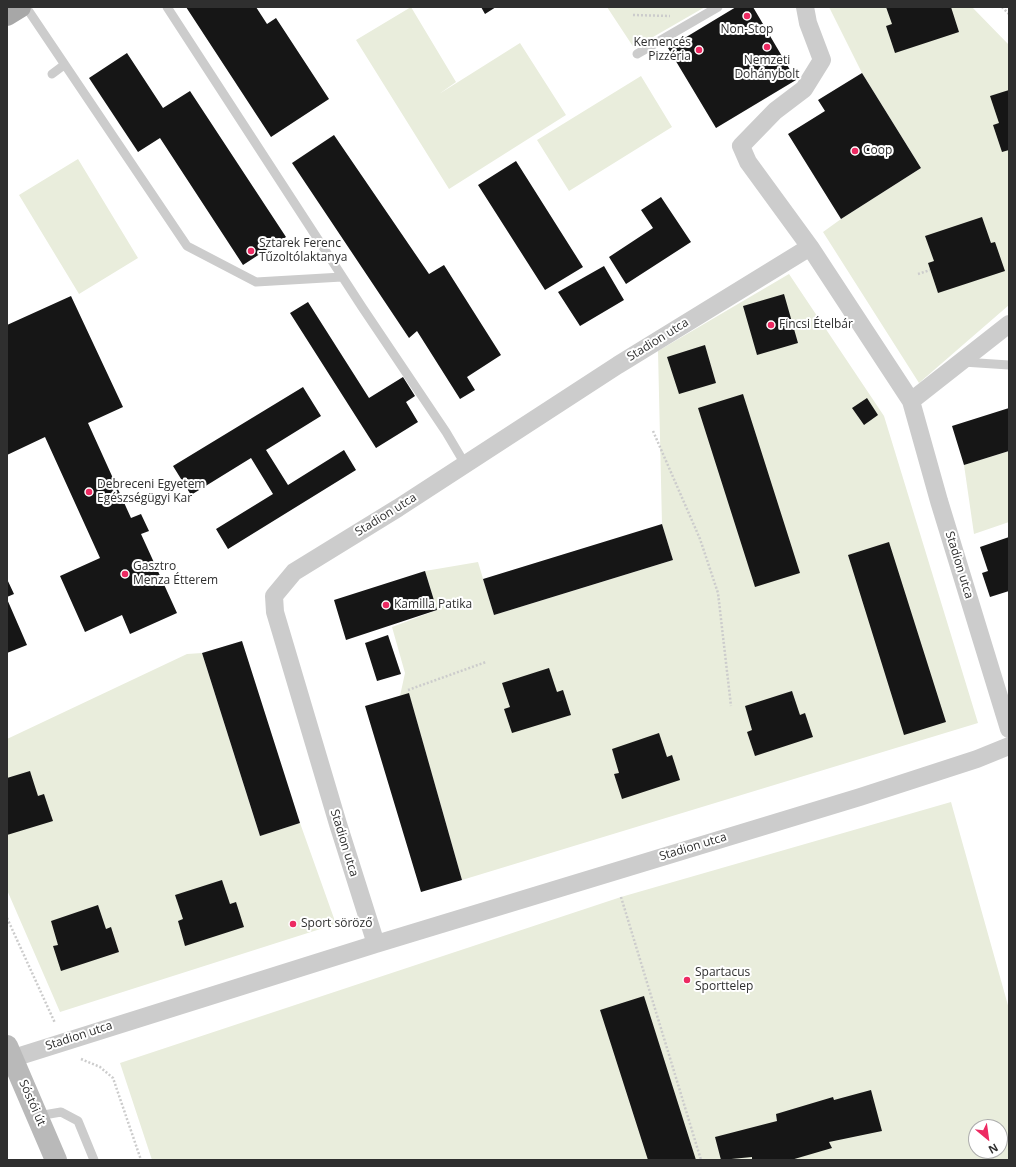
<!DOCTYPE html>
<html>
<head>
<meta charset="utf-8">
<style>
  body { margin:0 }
  #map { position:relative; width:1016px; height:1167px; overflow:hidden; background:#fff; font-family:"Open Sans",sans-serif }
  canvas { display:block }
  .frame { position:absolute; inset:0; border:8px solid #2f2f2f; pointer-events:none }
  .north { position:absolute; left:968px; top:1119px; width:40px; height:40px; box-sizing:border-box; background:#fff; border:1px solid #acacac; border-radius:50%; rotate:151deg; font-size:11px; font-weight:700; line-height:16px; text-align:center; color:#2f2f2f }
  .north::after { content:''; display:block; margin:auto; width:14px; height:18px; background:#ed2a62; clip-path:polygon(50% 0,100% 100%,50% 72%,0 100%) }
</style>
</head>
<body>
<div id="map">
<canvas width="1016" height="1167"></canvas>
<div class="frame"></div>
<div class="north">N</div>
</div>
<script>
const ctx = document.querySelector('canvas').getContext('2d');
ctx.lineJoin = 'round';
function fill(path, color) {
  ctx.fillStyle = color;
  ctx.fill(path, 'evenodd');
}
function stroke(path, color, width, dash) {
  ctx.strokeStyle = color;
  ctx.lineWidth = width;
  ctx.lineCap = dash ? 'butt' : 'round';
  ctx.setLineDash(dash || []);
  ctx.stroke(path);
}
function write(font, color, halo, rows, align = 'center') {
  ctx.font = font + ' "Open Sans",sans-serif';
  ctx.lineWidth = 4;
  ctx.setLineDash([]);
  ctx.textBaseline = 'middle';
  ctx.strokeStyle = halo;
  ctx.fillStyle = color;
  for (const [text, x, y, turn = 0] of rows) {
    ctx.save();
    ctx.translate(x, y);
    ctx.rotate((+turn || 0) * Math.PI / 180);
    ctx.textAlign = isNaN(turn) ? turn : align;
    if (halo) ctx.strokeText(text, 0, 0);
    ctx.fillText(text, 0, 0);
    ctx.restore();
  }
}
const green = new Path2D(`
  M411,7L456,82L439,94L520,43L566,115L449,189L356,40Z
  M607,7H705L634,48Z
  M829,7H972L1009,45V305L919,383L823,232L841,219L921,168L862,73Z
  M641,76L672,127L569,191L537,140Z
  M78,159L138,258L79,294L19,195Z
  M789,274L884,416L978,723L462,880L409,694L400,696L405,673L392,627L437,610L425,571L478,562L494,615L673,560L662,524L658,351Z
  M1009,451V522L974,534L964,465Z
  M202,653L260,836L300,823L336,924L60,1012L7,890V739L187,654Z
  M951,802L1009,1009V1160H152L120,1063L621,897ZM976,1127H1000V1151H976Z`);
const building = new Path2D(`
  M186,7H256L267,24L276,18L329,99L271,137Z
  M481,7H496L485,14Z
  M736,7H753L796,80L716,128L668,48Z
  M886,7H951L959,32L895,53L886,26L892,24Z
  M127,53L163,108L190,91L286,237L243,265L160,138L138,152L89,78Z
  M862,73L921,168L841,219L788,134L825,111L818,100Z
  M1009,90V150L1002,152L993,125L999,123L990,96Z
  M334,135L429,274L444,265L501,355L467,377L475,390L460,399L417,331L409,338L292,163Z
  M516,161L583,267L545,290L478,185Z
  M661,197L691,242L626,284L609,257L653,228L641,210Z
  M982,217L991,243L995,242L1005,271L938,293L928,263L934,261L925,236Z
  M604,266L624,300L580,326L558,292Z
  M784,294L798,343L757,355L743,306Z
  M71,296L123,407L88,423L131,518L141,514L149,531L141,534L177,613L130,634L122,615L85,632L60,576L100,558L45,437L7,455V325Z
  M308,302L369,398L403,377L415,396L406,402L418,422L376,448L290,313Z
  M705,345L716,383L679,394L667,357Z
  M303,387L321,416L266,450L288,485L344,450L356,470L228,549L216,529L273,494L251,458L191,495L173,466Z
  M743,394L800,573L755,587L698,408Z
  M867,398L878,415L864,425L852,408Z
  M1009,408V451L964,465L952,426Z
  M662,524L673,560L494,615L483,579Z
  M1009,537V591L990,597L982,573L988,571L980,547Z
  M889,542L946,722L904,735L848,555Z
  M425,571L437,610L346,640L334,600Z
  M7,579L14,594L7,597Z
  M7,599L27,645L7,653Z
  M388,635L401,674L377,681L365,643Z
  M242,641L300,823L260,836L202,653Z
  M549,668L557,692L563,690L571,715L512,733L504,709L510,707L502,683Z
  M792,691L800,715L805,713L813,737L755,756L747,732L752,730L745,706Z
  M409,693L462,880L421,892L365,706Z
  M659,733L667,757L672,755L680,780L622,799L614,774L619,773L612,749Z
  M30,771L38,796L44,794L53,821L7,835V778Z
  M222,880L230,904L236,902L244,927L185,946L178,921L183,919L175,895Z
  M98,905L106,929L111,927L119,952L61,971L53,946L58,945L51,921Z
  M644,996L696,1160H648L600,1010Z
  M871,1090L882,1131L829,1142L832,1148L791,1160H752V1157L721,1160L715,1137L777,1121L776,1114L833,1097L834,1100Z`);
const path = new Path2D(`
  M1002,7L1009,14
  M633,15L670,16
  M918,274L930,270
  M653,431L700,539L718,593L731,706
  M408,690L486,662
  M621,897L701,1160
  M7,918L55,1023
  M81,1059L100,1067L113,1078L141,1160`);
const service = new Path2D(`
  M26,7L187,246L256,282L342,277
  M167,7L362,307L446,432L465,464
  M637,54L718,7
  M52,74L64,65
  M963,362L1009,365
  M38,1116L61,1112L78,1121L94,1160`);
const minor = new Path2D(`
  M805,7L808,23L822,60L804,89L775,111L741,146L748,162L810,247L911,401L939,501L1009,729
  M911,401L1009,324
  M376,944L338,824L275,612L274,596L294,572L398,508L618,365L810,247
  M7,1060L376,944L860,797L977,759L1009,746`);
const secondary = new Path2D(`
  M7,1046L56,1160`);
const primary = new Path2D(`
  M7,15L20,7`);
const markers = [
  [747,16,4,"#ed2a62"],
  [767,47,4,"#ed2a62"],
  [699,50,4,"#ed2a62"],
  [855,151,4,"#ed2a62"],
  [251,251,4,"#ed2a62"],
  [771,325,4,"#ed2a62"],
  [89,492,4,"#ed2a62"],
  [125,574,4,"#ed2a62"],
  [386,605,4,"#ed2a62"],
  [293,924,4,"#ed2a62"],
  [687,980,4,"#ed2a62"]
];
const poiNames = [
  ["Non-Stop",747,30,"center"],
  ["Kemencés",691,43,"right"],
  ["Pizzéria",691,57,"right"],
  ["Nemzeti",767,61,"center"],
  ["Dohánybolt",767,75,"center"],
  ["Coop",863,151],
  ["Sztarek Ferenc",259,244],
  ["Tűzoltólaktanya",259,258],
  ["Fincsi Ételbár",779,325],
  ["Debreceni Egyetem",97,485],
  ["Egészségügyi Kar",97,499],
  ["Gasztro",133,567],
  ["Menza Étterem",133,581],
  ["Kamilla Patika",394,605],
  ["Sport söröző",301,924],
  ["Spartacus",695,973],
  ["Sporttelep",695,987]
];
const streetNames = [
  ["Stadion utca",658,340,-32],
  ["Stadion utca",386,515,-32],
  ["Stadion utca",959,565,73],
  ["Stadion utca",344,843,73],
  ["Stadion utca",693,847,-17],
  ["Stadion utca",79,1036,-18],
  ["Sóstói út",32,1103,66]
];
fill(green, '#e9eddc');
fill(building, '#161616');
stroke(path, '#ccc', 2.5, [2, 2]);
stroke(service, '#ccc', 9);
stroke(minor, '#ccc', 18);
stroke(secondary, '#b9b9b9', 22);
stroke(primary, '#a7a7a7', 22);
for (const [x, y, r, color] of markers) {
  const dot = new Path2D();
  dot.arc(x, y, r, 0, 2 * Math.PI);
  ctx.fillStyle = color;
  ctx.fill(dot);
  stroke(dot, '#fff', 1.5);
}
write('12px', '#2f2f2f', '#fff', poiNames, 'left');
write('12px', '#2f2f2f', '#fff', streetNames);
</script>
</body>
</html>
